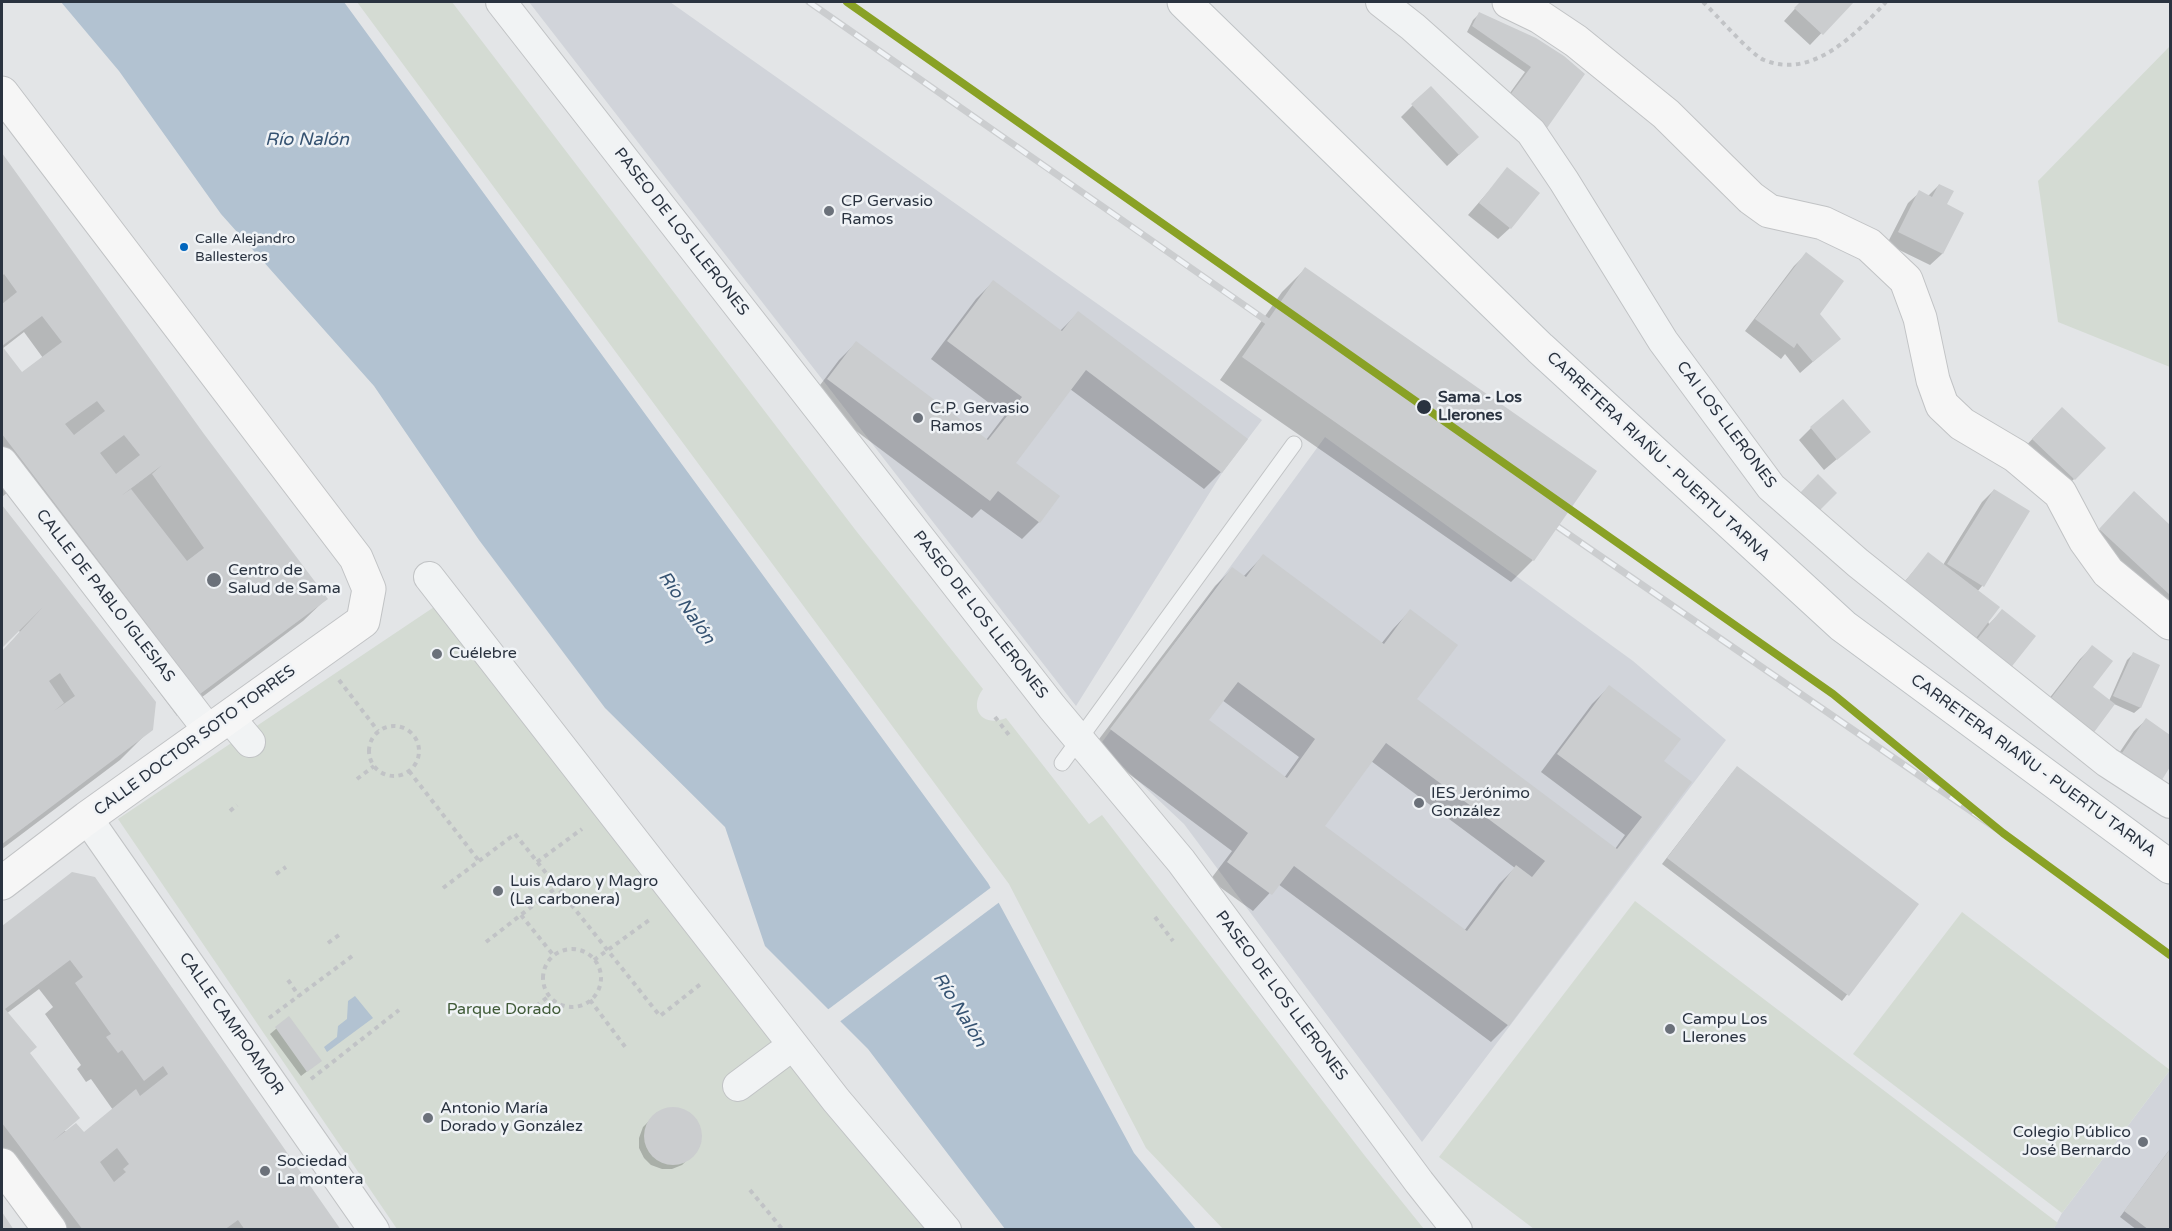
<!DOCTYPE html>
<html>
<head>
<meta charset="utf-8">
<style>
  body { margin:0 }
  #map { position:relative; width:2172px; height:1231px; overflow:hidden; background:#e3e5e7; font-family:"Varela Round",sans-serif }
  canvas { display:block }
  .frame { position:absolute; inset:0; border:3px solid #2a3340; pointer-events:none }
</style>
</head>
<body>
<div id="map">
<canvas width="2172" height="1231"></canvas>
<div class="frame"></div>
</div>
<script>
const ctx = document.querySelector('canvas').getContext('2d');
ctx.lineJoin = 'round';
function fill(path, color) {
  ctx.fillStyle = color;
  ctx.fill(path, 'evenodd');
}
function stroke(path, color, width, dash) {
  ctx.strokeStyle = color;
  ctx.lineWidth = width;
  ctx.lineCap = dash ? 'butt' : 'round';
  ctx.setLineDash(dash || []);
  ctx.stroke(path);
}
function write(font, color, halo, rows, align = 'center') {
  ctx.font = font + ' "Varela Round",sans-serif';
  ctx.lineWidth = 5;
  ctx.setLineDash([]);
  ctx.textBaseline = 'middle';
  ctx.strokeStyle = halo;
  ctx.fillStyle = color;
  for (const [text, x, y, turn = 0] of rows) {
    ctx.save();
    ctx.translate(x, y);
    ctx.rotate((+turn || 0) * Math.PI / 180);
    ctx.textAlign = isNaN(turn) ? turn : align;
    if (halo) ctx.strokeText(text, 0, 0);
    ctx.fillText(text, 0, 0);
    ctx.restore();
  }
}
const built = new Path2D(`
  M529,2H670L1262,420L1222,473L1076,706Z
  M1325,437L1633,661L1726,740L1422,1142L1184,824L1100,745Z
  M2170,1070V1229L2053,1230L2062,1213Z`);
const green = new Path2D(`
  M357,2H452L857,532L983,689C968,709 983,728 1006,718L1089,824L1102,815L1365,1156L1424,1229H1223L1146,1148L1009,884Z
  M2170,46V367L2058,322L2038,181Z
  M446,599L950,1229H397L118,819Z
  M1635,901L2058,1223L2053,1229H1534L1439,1157Z
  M1962,912L2170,1070L2062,1213L1853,1054Z`);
const water = new Path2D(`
  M61,2H344L988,883L1134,1153L1196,1229H1005L868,1049L765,946L725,827L605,708L479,540L374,386L221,214L119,71Z
  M355,996L373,1018L327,1052L324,1047L337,1037L338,1026L347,1019L348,1001Z`);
const pier = new Path2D(`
  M993,886L1001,901L838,1023L826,1011Z`);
const shadow = new Path2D(`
  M1801,2H1851L1810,45L1784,21Z
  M1479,14L1563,57L1497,111L1525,72L1467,32L1473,20Z
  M1430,88L1465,149L1447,166L1401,117Z
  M2,156L203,435L326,599L303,621L177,716L8,492L2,497ZM24,332L43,358L22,374L2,349Z
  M1508,169L1510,228L1498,239L1468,215Z
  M1939,185L1945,205L1962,213L1942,254L1930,265L1887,244L1908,203L1920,192L1928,196Z
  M1806,254L1818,314L1839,339L1800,373L1785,354L1781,359L1745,331L1794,266Z
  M1305,269L1533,560L1511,582L1220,380L1282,292Z
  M993,282L1060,331L1078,313L1221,472L1204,489L1070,389L1014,463L1039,522L1022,539L981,509L972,518L811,397L839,360L856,343L986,440L1005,415L931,359L976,299Z
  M2050,420L2074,479L2063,490L2021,451Z
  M1811,428L1869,432L1824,470L1799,440Z
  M1994,490L2028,512L1982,586L1977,592L1989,624L2002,611L2008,669L1889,600L1928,554L1943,565L1982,502Z
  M2134,493L2170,528V616L2088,542Z
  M2,507L155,702L151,729L120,760L2,849V652L20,632L18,630L2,646Z
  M1263,556L1381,644L1393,629L1410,611L1415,700L1615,849L1625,835L1541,772L1592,704L1609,687L1662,762L1690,783L1508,1025L1491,1042L1278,884L1253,911L1210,880L1232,851L1093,747L1215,586L1232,569L1243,577ZM1222,700L1299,757L1284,778L1207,720ZM1371,761L1515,868L1499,884L1464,931L1323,826Z
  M2092,647L2091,687L2109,701L2127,660L2133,654L2158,666L2140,708L2134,713L2114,704L2037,714L2080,659Z
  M2146,720L2170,736V764L2158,782L2109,768L2134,731Z
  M1732,773L1917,904L1842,1001L1662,864Z
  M72,874L339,1230H30L2,1193V927ZM39,989L53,1007L45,1014L81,1065L77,1069L86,1082L91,1079L113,1110L84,1134L65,1131L29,1053L6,1014Z
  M289,1018L314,1066L301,1076L270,1034Z
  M666,1109H677L687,1112L695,1120L700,1130V1140L696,1151L682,1165L672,1169H662L651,1165L644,1158L639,1148V1138L643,1127L657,1113Z
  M2170,1149V1230H2137L2120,1217Z`);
const building = new Path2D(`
  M1800,2H1854L1823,35L1794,8Z
  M1479,12L1536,38L1564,56L1585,74L1547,128L1507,99L1531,67L1472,26Z
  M1431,86L1479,137L1459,155L1411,104Z
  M2,153L204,434L328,599L200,694L2,434V304L17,292L4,274L2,276ZM42,316L62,342L22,372L2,346ZM97,401L105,411L74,435L65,424ZM124,435L140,455L116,474L100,453ZM162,465L152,474L204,548L187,561L131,489L121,496Z
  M1507,167L1540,193L1511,229L1479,203Z
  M1939,184L1954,191L1947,204L1964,213L1943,254L1898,232L1919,190L1932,197Z
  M1806,252L1844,281L1820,314L1841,339L1813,362L1797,343L1794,348L1755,319Z
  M1305,267L1597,471L1534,561L1242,357Z
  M993,280L1062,331L1078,311L1248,439L1222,473L1086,370L1016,463L1060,496L1040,523L998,491L990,501L827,379L856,341L988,440L1022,397L947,341Z
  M1843,399L1871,432L1837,460L1810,427Z
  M2062,407L2106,448L2075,480L2032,439Z
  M1818,474L1837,493L1819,511L1800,493Z
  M1994,489L2030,511L1984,587L1947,564Z
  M2134,491L2170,525V595L2099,529Z
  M2,505L156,702L153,730L2,844V651L43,607L2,648ZM60,673L75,696L54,711L64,703L49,681Z
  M1928,552L2000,607L1973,642L1900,588Z
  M1263,554L1384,644L1410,609L1458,645L1417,699L1617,849L1642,817L1557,754L1609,685L1681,739L1664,761L1692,782L1509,1026L1294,866L1272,895L1227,862L1248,833L1110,729L1232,567L1246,577ZM1238,682L1315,739L1287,778L1209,720ZM1386,743L1545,861L1532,877L1516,865L1467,931L1325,826Z
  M2002,609L2036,636L2009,670L1974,643Z
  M2092,645L2113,661L2093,687L2115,704L2092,735L2048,702Z
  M2133,652L2160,665L2141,708L2113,696Z
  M2146,718L2170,735V767L2160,783L2120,756Z
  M1737,766L1919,904L1849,996L1667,858Z
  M72,872L95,877L341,1230H245L238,1220L224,1230H83L2,1123V926ZM70,960L83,977L75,983L111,1034L106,1037L118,1053L122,1050L144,1081L163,1066L168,1074L140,1096L136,1089L84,1132L76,1123L53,1141L80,1118L30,1053L37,1047L5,1009ZM117,1148L129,1164L123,1169L126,1172L114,1182L100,1162Z
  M289,1016L322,1061L307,1072L275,1027Z
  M644 1136a29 29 0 1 1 58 0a29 29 0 1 1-58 0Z
  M2170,1149V1230H2149L2124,1211Z
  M2,1212L14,1230H2Z`);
const path = new Path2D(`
  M1703,2C1715,13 1751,55 1764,60C1812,80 1856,34 1886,2
  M339,680L378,731
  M995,717L1009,735
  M369 751a25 25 0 1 1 50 0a25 25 0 1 1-50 0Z
  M409,771L479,861
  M357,779L374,766
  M230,811L237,805
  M537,862L582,829
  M276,874L286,867
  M443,888L515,834L660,1016L702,983
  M521,915L554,956
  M1155,917L1173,941
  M486,942L557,887
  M328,943L339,935
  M543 978a29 29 0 1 1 58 0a29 29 0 1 1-58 0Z
  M594,960L652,918
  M288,980L299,996
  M590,1000L626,1048
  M536,1006L549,996
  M269,1018L355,954
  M311,1079L399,1010
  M750,1190L783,1230`);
const lane = new Path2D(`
  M1062,763L1294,444`);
const street = new Path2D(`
  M501,2L1052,707L1181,861L1419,1182L1457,1230
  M1381,2L1413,27L1531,132L1564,181L1663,341L1771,487L1858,563L2107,762L2170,803
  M2,462L209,731
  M429,577L836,1100L946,1230
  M229,717L250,742
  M87,818L374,1230
  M738,1086L793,1045`);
const secondary = new Path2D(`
  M1509,2L1540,17L1576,41L1666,114L1751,198L1769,211L1823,223L1869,245L1906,280L1920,318L1933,380L1942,405L1962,424L2016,456L2060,493L2085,540L2108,572L2170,623
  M2,93L356,558L369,589L363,621L87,818L2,883
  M2,1165L50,1230`);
const primary = new Path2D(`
  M1184,2L1540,348L1843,626L2170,867`);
const rail = new Path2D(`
  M809,2L1267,321
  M1558,527L2003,833`);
const rail1 = new Path2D(`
  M847,2L1833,694L2003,833L2170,955`);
const markers = [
  [829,211,6,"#6b717a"],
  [184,247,5,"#0065bd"],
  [1424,407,8,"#2a3340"],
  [918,418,6,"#6b717a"],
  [214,580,8,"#6b717a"],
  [437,654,6,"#6b717a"],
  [1419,803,6,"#6b717a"],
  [498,891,6,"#6b717a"],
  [1670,1029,6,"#6b717a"],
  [428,1118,6,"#6b717a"],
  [2143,1142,6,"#6b717a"],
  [265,1171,6,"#6b717a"]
];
const busNames = [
  ["Calle Alejandro",195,239],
  ["Ballesteros",195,257]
];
const poiNames = [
  ["CP Gervasio",841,202],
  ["Ramos",841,220],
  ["C.P. Gervasio",930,409],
  ["Ramos",930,427],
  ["Centro de",228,571],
  ["Salud de Sama",228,589],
  ["Cuélebre",449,654],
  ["IES Jerónimo",1431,794],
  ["González",1431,812],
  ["Luis Adaro y Magro",510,882],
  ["(La carbonera)",510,900],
  ["Campu Los",1682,1020],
  ["Llerones",1682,1038],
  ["Antonio María",440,1109],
  ["Dorado y González",440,1127],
  ["Colegio Público",2131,1133,"right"],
  ["José Bernardo",2131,1151,"right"],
  ["Sociedad",277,1162],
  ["La montera",277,1180]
];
const streetNames = [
  ["PASEO DE LOS LLERONES",681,232,52],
  ["CAI LOS LLERONES",1726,425,53],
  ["CARRETERA RIAÑU - PUERTU TARNA",1658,457,43],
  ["CALLE DE PABLO IGLESIAS",105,596,52],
  ["PASEO DE LOS LLERONES",980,615,52],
  ["CALLE DOCTOR SOTO TORRES",195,741,-36],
  ["CARRETERA RIAÑU - PUERTU TARNA",2033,766,36],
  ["PASEO DE LOS LLERONES",1281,996,53],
  ["CALLE CAMPOAMOR",231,1024,55]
];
const stopNames = [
  ["Sama - Los",1438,398],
  ["Llerones",1438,416]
];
const parkNames = [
  ["Parque Dorado",504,1010]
];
const waterNames = [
  ["Río Nalón",307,140],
  ["Río Nalón",686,608,55],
  ["Río Nalón",959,1010,58]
];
fill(built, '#d1d4da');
fill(green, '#d4dbd3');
fill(water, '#b2c2d1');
fill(pier, '#e3e5e7');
fill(shadow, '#0003');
fill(building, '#cbcdcf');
stroke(lane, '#c1c3c5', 17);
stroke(street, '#c1c3c5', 32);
stroke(secondary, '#c1c3c5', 35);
stroke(primary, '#bec2c5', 35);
stroke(path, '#c1c3c6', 4, [4.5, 4.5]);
stroke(lane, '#f1f3f4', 15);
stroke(street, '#f1f3f4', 30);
stroke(secondary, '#f6f6f6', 33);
stroke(primary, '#f6f6f6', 33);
stroke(rail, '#cbcdcf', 7);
stroke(rail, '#f0f3f6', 4.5, [14]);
stroke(rail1, '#89a125', 8);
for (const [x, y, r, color] of markers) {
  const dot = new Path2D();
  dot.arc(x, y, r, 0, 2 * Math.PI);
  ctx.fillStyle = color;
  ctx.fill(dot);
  stroke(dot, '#f0f3f6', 2);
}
write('14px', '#2a3340', '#f0f3f6', busNames, 'left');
write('16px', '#2a3340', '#f0f3f6', poiNames, 'left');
write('16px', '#2a3340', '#f0f3f6', streetNames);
write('bold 16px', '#2a3340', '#f0f3f6', stopNames, 'left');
write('16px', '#405b38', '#f0f3f6', parkNames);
write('italic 18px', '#365372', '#f0f3f6', waterNames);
</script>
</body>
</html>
